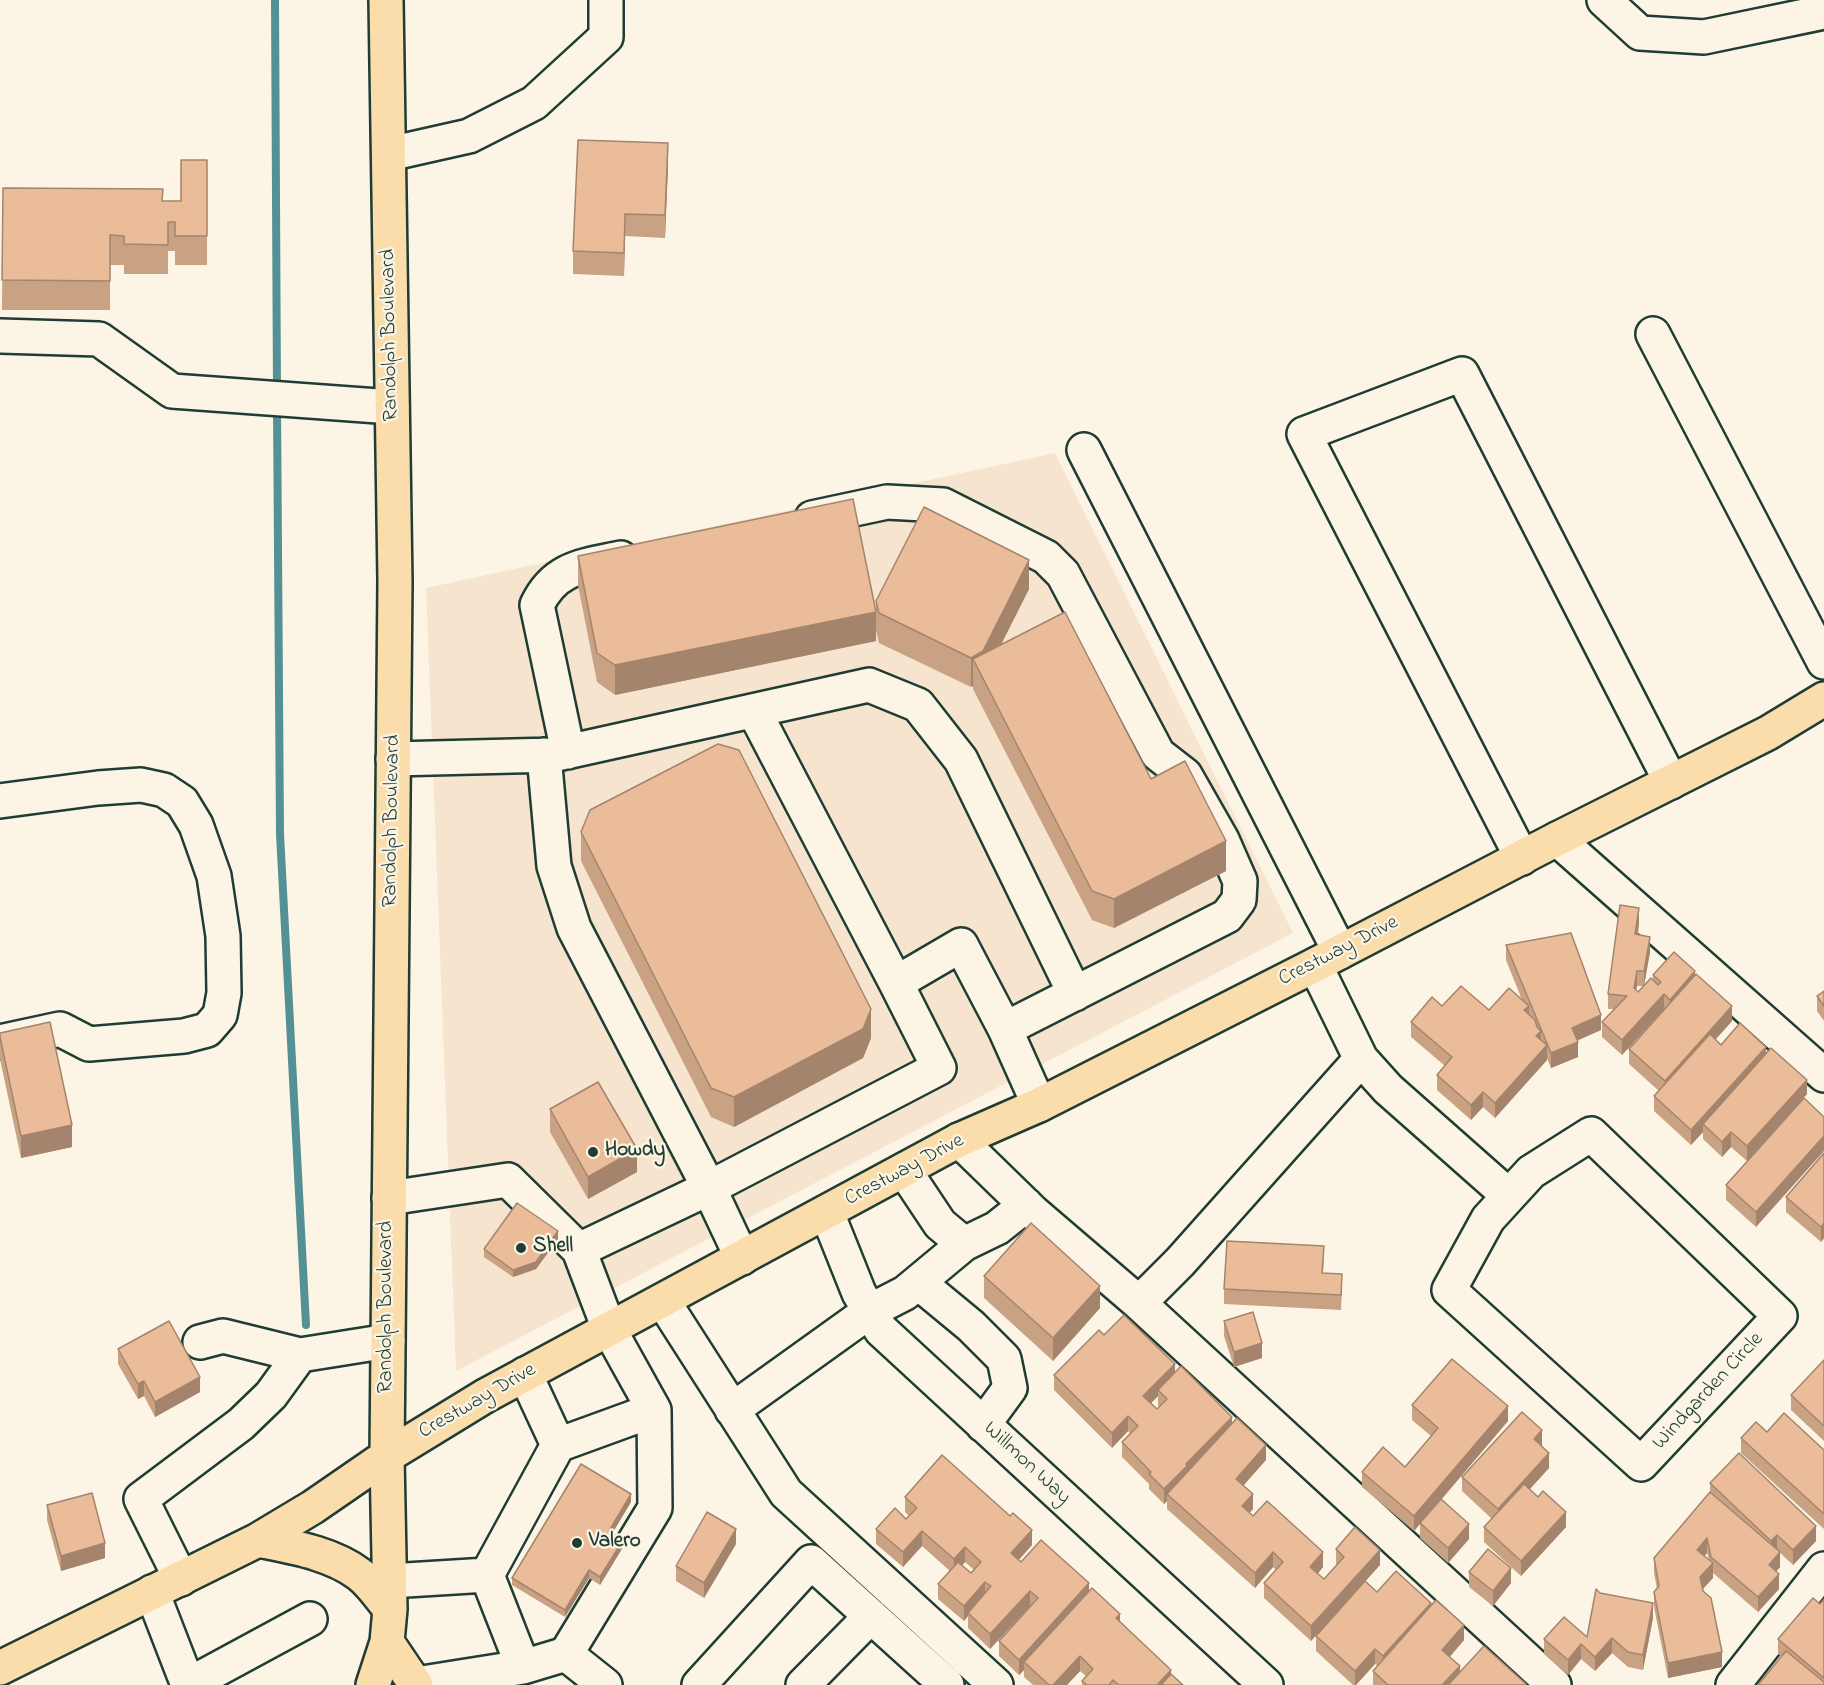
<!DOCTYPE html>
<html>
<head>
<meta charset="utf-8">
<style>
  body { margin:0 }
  canvas { display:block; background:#fcf5e5 }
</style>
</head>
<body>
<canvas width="1824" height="1685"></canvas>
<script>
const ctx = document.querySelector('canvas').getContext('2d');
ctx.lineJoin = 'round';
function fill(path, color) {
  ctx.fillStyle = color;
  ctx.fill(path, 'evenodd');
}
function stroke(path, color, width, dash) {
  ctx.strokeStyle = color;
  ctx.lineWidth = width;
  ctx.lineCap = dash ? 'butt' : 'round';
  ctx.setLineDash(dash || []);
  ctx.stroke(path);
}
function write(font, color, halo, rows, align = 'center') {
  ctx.font = font + ' "Indie Flower",sans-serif';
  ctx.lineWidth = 4.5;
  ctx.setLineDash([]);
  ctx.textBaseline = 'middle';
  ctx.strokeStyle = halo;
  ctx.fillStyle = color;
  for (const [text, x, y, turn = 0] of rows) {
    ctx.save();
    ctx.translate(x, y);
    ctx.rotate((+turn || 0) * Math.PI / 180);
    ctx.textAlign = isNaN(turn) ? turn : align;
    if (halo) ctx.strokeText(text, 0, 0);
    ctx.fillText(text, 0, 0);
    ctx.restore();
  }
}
const built = new Path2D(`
  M1055,453L1293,933L456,1371L426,588Z`);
const stream = new Path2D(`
  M275,0L277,393
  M277,405L280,834L306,1325`);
const minor = new Path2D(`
  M1604,0L1640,33L1704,37L1824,12
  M389,154L469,136L534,103L606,37V0
  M1653,334L1824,662
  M0,336L99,339L172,391L392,407
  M1084,450L1340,952
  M812,518L887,502L943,505L1046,557L1063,574L1158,754L1185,775L1222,840L1240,881L1239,900L1227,916L1005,1029L1039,1105
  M754,711L896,983
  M568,752L537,605C555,567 584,566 621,558
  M544,755L554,866L574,928L709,1188L742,1258
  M393,759L553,755L869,685L918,705L961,760L1075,994
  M0,801L98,788L141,785L164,790L182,802L196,825L214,876L223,936L224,993L220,1015L207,1030L184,1036L89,1044L60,1029L0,1042
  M1557,839L1824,1075
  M1522,858L1304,434L1462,374L1671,782
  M1315,965L1361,1059L1388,1089L1509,1196
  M1591,1134L1780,1316L1641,1464L1449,1290L1488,1219L1531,1172Z
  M959,1140L1034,1213L1139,1303L1554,1685
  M904,1170L940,1224L964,1244L997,1228L1026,1205
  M389,1198L508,1180L579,1250L709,1188L939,1068L896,983L961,945L1005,1029
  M827,1213L859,1293L881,1330L1266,1685
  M919,1283L971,1326L1004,1359L1010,1388L983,1425
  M663,1301L786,1493L996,1685
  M1139,1303L1180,1262L1361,1059
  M200,1342L223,1336L300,1355L388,1341
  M732,1410L870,1311L905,1293L964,1244
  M558,1445L654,1410
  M487,1575L523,1667
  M181,1579L141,1499L241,1424L271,1395L300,1355
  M390,1581L487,1575L558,1445L525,1374
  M152,1592L188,1685
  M566,1654L605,1685
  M416,1684L523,1667L566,1654L655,1508L654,1410L609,1329L579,1250
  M188,1685L310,1619
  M699,1685L811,1562L947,1685
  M803,1685L871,1616
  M1733,1685L1824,1569`);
const major = new Path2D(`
  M258,1540C292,1547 331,1553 359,1574C371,1583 381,1598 390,1609
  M387,1642L416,1685
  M0,1668L258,1540L313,1507L387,1456L485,1396L959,1140L1039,1105L1315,965L1557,839L1768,733L1824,699
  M373,1685L387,1642L390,1609L387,1456L395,581L386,0`);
const wall = new Path2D(`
  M207,160V265H175V251H168V274H124V265H110V310H2L3,188L163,201H181Z
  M668,166L665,238L625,236L624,276L573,274V251Z
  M578,556L876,641L615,695L597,682L578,585Z
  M1029,589L1001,645L1151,779L1226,871L1114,928L1092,920L973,689V686L971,687L879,643L876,630V601Z
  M581,832L871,1038L863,1058L734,1127L711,1117L581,861Z
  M1639,923L1638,935L1650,952L1644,985L1653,980V975H1695L1732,1021L1715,1040L1721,1045L1766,1054L1807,1094L1747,1161L1731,1147L1722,1157L1703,1139V1132L1691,1145L1654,1111V1096L1659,1091L1629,1064V1049L1664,1009L1622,1055L1602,1037V1022L1614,1009H1608V994ZM1637,986H1643L1638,992L1636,990Z
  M1506,945L1601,1030L1577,1040L1578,1057L1551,1068L1547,1058V1060L1495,1118L1483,1107L1471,1120L1437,1090V1075L1445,1066L1411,1037V1022L1442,1006L1489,1010L1522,1000L1506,960Z
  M1824,991V1021L1817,1011V996Z
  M0,1033L72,1147L21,1158L0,1059Z
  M1804,1098L1756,1227L1726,1200V1185Z
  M550,1109L637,1172L588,1199L550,1132Z
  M1824,1153V1238L1821,1242L1786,1212V1197Z
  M558,1239L536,1269L513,1277L484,1257V1249Z
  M1324,1261L1323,1273L1342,1289L1341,1310L1224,1304V1289Z
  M984,1276L1100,1308L1053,1361L984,1298Z
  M1224,1321L1262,1358L1234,1367L1224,1336Z
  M1104,1335L1175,1373L1232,1423L1266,1460L1243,1485L1253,1509L1249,1513L1323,1567L1318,1574L1324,1579L1337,1565L1336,1564V1549L1380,1565L1311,1641L1264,1598V1583L1276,1570L1273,1567L1255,1588L1167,1509V1501L1164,1504L1149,1489V1484L1122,1457V1442L1130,1433L1128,1431L1112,1448L1054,1390V1375ZM1158,1396V1405L1159,1407L1157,1409L1151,1403Z
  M118,1349L200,1392L155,1417L144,1396L138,1399L118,1364Z
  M1824,1360V1441L1791,1410V1395Z
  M1412,1405L1508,1421L1442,1499L1469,1539L1448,1563L1420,1538V1524L1414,1531L1362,1487V1472L1405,1467L1431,1436L1412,1420Z
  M1767,1432L1824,1450V1529L1741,1453V1438Z
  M1542,1445L1541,1446L1549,1468L1529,1490L1566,1527L1521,1576L1484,1542V1527L1492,1519L1462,1491V1477Z
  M1710,1483L1816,1541L1793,1565L1777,1550L1780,1567L1776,1571L1779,1589L1758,1612L1713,1573V1578L1703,1589L1722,1667L1668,1678L1654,1607V1592L1657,1589L1654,1573V1558L1710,1493ZM1707,1553L1709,1560L1704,1556Z
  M905,1497L1032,1545L1019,1560L1021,1562L1089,1591L1171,1674L1183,1685H1082V1681L1086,1676L1080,1671L1067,1685H1033L1024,1677V1670L1019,1675L999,1656V1641L1030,1606L990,1649L968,1628V1616L964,1621L938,1599V1584L950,1571L922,1546L903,1567L876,1544V1529L906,1519L909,1516L905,1512ZM965,1562L974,1570L971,1573L962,1566Z
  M631,1502L612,1533L623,1547L600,1585L589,1578L565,1617L512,1585V1578Z
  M47,1505L105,1558L61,1571L47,1520Z
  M736,1544L704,1598L676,1581V1566Z
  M1469,1572L1511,1583L1493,1606L1469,1587Z
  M1377,1592L1431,1606L1464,1640L1450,1657L1460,1673L1526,1685H1373V1671L1377,1665L1375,1664L1356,1685H1353L1316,1651V1636Z
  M1600,1593L1653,1618L1643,1670L1628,1667L1612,1653L1595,1671L1581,1659L1568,1675L1544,1654V1639L1587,1637Z
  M1824,1599V1685L1778,1654V1639L1820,1604Z`);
const shadedWall = new Path2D(`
  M668,143V166L665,238V215Z
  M625,214V236L624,276V253Z
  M1029,560V589L983,680V678L973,659V686L971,687V658Z
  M876,612V641L615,695V665Z
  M1226,841V871L1114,928V899Z
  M1639,908V923L1635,949V934Z
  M1650,937V952L1644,986V971Z
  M1637,971V986L1634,1003V988Z
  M1695,971V986L1670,1015V1000Z
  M1664,994V1009L1622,1055V1040Z
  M1529,1006V1021L1524,1010Z
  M1732,1006V1021L1665,1096V1081Z
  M871,1009V1038L863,1058L734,1127V1097Z
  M1601,1015V1030L1572,1043V1028Z
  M1541,1031V1046L1536,1036Z
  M1578,1042V1057L1551,1068V1053Z
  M1547,1045V1060L1495,1118V1103Z
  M1766,1047V1062L1703,1124V1132L1691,1145V1130Z
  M1807,1080V1094L1747,1161V1146Z
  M1483,1092V1107L1471,1120V1105Z
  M72,1125V1147L21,1158V1136Z
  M1731,1132V1147L1722,1157V1142Z
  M1824,1136V1151L1756,1227V1212Z
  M637,1149V1172L588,1199V1177Z
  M1824,1223V1238L1821,1242V1227Z
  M558,1231V1239L536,1269L513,1277V1270Z
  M1100,1286V1308L1053,1361V1338Z
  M1262,1343V1358L1234,1367V1352Z
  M1175,1364V1379L1158,1390V1396L1143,1411V1396Z
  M200,1377V1392L155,1417V1402Z
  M144,1381V1396L138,1399V1384Z
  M1508,1406V1421L1414,1531V1516Z
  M1128,1416V1431L1112,1448V1433Z
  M1232,1417V1432L1167,1494V1501L1164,1504V1489L1186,1464Z
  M1542,1430V1445L1534,1454V1439Z
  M1266,1445V1460L1236,1494V1479Z
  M1549,1453V1468L1498,1524V1509Z
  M631,1494V1502L609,1539V1531Z
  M1253,1494V1509L1242,1521V1506Z
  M1566,1512V1527L1521,1576V1561Z
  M1469,1524V1539L1448,1563V1548Z
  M1816,1526V1541L1793,1565V1550Z
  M736,1529V1544L704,1598V1583Z
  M1032,1530V1545L1011,1568V1553Z
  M922,1531V1546L903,1567V1552Z
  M1777,1535V1550L1771,1556V1541Z
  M1707,1538V1553L1697,1565V1550Z
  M623,1540V1547L600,1585V1577Z
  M105,1543V1558L61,1571V1556Z
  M965,1547V1562L954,1574V1559Z
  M1380,1550V1565L1311,1641V1626Z
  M1273,1552V1567L1255,1588V1573Z
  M1323,1552V1567L1310,1582V1567Z
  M1780,1552V1567L1769,1580V1565Z
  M1713,1563V1578L1700,1592V1577Z
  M1511,1568V1583L1493,1606V1591Z
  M589,1570V1578L565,1617V1610Z
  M1779,1574V1589L1758,1612V1597Z
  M985,1582V1597L968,1613V1616L964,1621V1606Z
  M1089,1583V1598L1024,1662V1670L1019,1675V1660Z
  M1030,1591V1606L990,1649V1634Z
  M1431,1603V1618L1383,1671V1656Z
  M1653,1603V1618L1643,1670V1655Z
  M1120,1614V1629L1116,1618Z
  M1464,1625V1640L1442,1665V1650Z
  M1612,1638V1653L1595,1671V1657Z
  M1581,1644V1659L1568,1675V1660Z
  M1375,1649V1664L1356,1685H1355V1671Z
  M1722,1652V1667L1668,1678V1663Z
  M1080,1656V1671L1067,1685H1053Z
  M1460,1666V1681L1456,1685H1442Z
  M1171,1670V1684L1157,1685Z`);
const building = new Path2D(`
  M578,140L668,143L665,215L625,214L624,253L573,251Z
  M181,160H207V236H175V222H168V245L124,244V236L110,235V281L2,280L3,188L163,189L162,201H181Z
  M853,499L876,612L615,665L597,653L578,556Z
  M924,507L1029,560L983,651L971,658L879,613L876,601Z
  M1065,612L1151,779L1185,761L1226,841L1114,899L1092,891L973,659Z
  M718,744L739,750L871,1009L863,1029L734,1097L711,1088L581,832L590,810Z
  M1620,905L1639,908L1635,934L1650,937L1644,971H1637L1634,988L1638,992L1651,978L1658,985L1661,982L1653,975L1674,952L1695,971L1670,1000L1664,994L1622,1040L1602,1022L1627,996L1608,994Z
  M1571,933L1601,1015L1572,1028L1578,1042L1551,1053L1506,945Z
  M1696,974L1732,1006L1665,1081L1629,1049Z
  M1461,986L1489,1010L1509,988L1529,1006L1524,1010L1535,1020L1537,1027L1541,1031L1536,1036L1547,1045L1495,1103L1483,1092L1471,1105L1437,1075L1452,1057L1411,1022L1432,997L1442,1006Z
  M1824,991V1006L1817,996Z
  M50,1022L72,1125L21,1136L0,1037V1033Z
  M1740,1023L1766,1047L1691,1130L1654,1096L1710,1034L1721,1045Z
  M1771,1048L1807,1080L1747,1146L1731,1132L1722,1142L1703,1124Z
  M598,1082L637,1149L588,1177L550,1109Z
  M1804,1098L1824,1117V1136L1756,1212L1726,1185Z
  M1824,1153V1223L1821,1227L1786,1197Z
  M517,1203L558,1231L536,1262L513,1270L484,1249Z
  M1031,1223L1100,1286L1053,1338L984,1276Z
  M1227,1241L1324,1246L1322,1273L1342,1274L1341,1295L1224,1289Z
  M1253,1312L1262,1343L1234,1352L1224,1321Z
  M1124,1315L1175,1364L1143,1396L1157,1409L1167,1399L1158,1390L1181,1366L1232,1417L1186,1464L1187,1466L1164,1489L1149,1474L1151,1472L1122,1442L1138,1426L1128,1416L1112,1433L1054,1375L1099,1330L1104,1335Z
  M169,1321L200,1377L155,1402L144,1381L138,1384L118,1349Z
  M1452,1359L1508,1406L1414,1516L1362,1472L1383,1447L1405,1467L1438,1428L1412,1405Z
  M1824,1360V1426L1791,1395Z
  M1522,1412L1542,1430L1534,1439L1549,1453L1498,1509L1462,1477Z
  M1784,1413L1824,1450V1514L1741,1438L1756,1422L1767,1432Z
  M1237,1418L1266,1445L1236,1479L1253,1494L1242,1506L1253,1516L1267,1501L1323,1552L1310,1567L1324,1579L1344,1557L1336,1549L1355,1527L1380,1550L1311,1626L1264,1583L1283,1562L1273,1552L1255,1573L1167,1494Z
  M1739,1453L1816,1526L1793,1550L1777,1535L1771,1541L1710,1483Z
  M942,1455L1010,1516L1013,1513L1032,1530L1011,1553L1021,1562L1041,1540L1089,1583L1019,1660L999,1641L1038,1598L1030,1591L990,1634L968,1613L991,1586L985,1582L964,1606L938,1584L958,1562L971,1573L981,1562L965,1547L954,1559L922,1531L903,1552L876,1529L895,1508L906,1519L917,1508L905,1497Z
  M581,1464L631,1494L609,1531L623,1540L600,1577L589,1570L565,1610L512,1578Z
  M1524,1484L1538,1497L1543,1491L1566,1512L1521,1561L1484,1527Z
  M1710,1492L1780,1552L1769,1565L1779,1574L1758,1597L1711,1557L1707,1538L1697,1550L1713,1563L1700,1577L1703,1591L1711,1598L1722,1652L1668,1663L1654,1592L1659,1586L1654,1558Z
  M92,1493L105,1543L61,1556L47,1505Z
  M1441,1499L1469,1524L1448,1548L1420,1523Z
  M707,1512L736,1529L704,1583L676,1566Z
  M1488,1549L1511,1568L1493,1591L1469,1572Z
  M1396,1571L1431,1603L1383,1656L1375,1649L1355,1671L1316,1636L1365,1581L1377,1592Z
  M1092,1588L1120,1614L1116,1618L1171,1670L1157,1685H1119L1113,1680L1109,1685H1087L1082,1681L1093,1669L1080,1656L1053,1685H1049L1024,1662Z
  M1596,1589L1600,1593L1653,1603L1643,1655L1628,1652L1612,1638L1595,1657L1581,1644L1568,1660L1544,1639L1564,1617L1587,1637Z
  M1813,1598L1820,1604L1824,1599V1678L1778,1639Z
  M1436,1600L1464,1625L1442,1650L1460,1666L1442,1685H1388L1373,1671Z
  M1484,1646L1526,1684L1525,1685H1448Z
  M1786,1651L1824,1682V1685H1758Z
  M1171,1674L1183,1685H1161Z`);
const markers = [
  [593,1152,6,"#1f3d34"],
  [521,1248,6,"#1f3d34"],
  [577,1543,6,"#1f3d34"]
];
const streetNames = [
  ["Randolph Boulevard",391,335,-91],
  ["Randolph Boulevard",393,821,-89],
  ["Crestway Drive",1339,952,-27],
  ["Crestway Drive",905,1171,-28],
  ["Randolph Boulevard",388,1307,-90],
  ["Windgarden Circle",1709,1392,-47],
  ["Crestway Drive",478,1402,-30],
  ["Willmon Way",1026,1464,43]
];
const poiNames = [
  ["Howdy",605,1152],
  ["Shell",533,1248],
  ["Valero",589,1543]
];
fill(built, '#f7e4ce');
stroke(stream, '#549094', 8);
stroke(minor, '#1f3d34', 38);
stroke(major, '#1f3d34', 38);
stroke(minor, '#fcf5e5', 33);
stroke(major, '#faddab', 33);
fill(wall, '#c9a284');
fill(shadedWall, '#a4846c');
fill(building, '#eabc9a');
stroke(building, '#a4846c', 1.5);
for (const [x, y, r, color] of markers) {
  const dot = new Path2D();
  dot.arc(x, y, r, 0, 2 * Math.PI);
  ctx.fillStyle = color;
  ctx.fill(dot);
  stroke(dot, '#fcf5e5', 2);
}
write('21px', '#1f3d34', '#fcf5e5', streetNames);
write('bold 21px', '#1f3d34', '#fcf5e5', poiNames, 'left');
</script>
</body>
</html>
